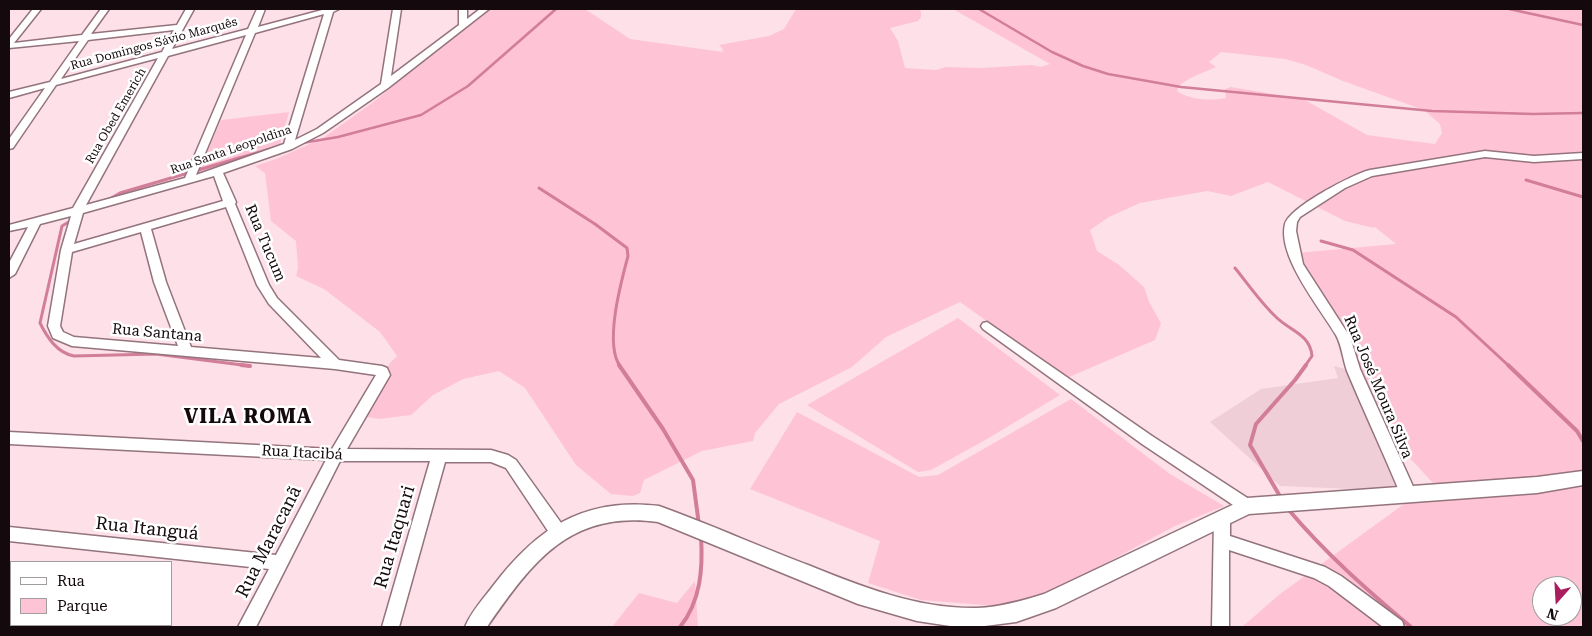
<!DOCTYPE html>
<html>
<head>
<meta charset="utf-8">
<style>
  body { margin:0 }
  #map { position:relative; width:1592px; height:636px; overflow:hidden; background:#fde0e8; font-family:"Roboto Serif",serif }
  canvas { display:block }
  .frame { position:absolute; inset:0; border:10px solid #14090d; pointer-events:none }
  .legend { position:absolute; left:10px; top:561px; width:162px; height:65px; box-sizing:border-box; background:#fff; border:1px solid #a19d9e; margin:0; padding:6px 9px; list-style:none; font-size:15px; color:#14090d }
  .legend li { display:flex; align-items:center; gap:10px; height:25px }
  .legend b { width:25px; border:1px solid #a19d9e }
  .north { position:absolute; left:1532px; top:576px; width:50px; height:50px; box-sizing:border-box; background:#fff; border:1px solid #a19d9e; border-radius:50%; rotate:199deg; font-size:14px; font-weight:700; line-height:20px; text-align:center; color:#14090d }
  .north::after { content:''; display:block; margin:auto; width:18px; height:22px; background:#aa1d5e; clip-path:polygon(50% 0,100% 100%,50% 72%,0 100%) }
</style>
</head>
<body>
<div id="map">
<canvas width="1592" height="636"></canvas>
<div class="frame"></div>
<ul class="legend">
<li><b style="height:6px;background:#fff"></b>Rua</li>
<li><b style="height:14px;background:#fec4d5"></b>Parque</li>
</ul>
<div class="north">N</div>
</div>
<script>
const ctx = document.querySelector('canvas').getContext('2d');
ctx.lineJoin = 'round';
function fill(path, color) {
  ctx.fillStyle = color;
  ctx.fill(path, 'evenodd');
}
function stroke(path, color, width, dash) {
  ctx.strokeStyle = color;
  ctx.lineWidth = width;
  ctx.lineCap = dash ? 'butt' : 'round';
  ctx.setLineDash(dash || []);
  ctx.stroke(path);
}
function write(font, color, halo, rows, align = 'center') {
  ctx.font = font + ' "Roboto Serif",serif';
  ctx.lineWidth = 5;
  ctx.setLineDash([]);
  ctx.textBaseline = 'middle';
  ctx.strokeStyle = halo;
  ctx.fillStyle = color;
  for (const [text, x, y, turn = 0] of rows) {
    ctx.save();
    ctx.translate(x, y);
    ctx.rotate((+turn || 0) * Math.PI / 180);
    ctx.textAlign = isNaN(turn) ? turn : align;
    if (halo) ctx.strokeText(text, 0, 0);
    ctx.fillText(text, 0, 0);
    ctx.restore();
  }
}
const built = new Path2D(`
  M1334,366L1345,369L1400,491L1280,486L1210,422L1261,389L1338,378Z`);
const green = new Path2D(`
  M488,9H585L630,39L723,52L722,48L719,45L769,36L784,29L796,9H919L921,12V17L918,21L890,28L898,41L905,68L936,70L946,67L980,68L1032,65L1041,67L1050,64L953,9H1583V627H1242L1280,594L1433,483L1379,425L1297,253L1396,244L1375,227L1374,228L1345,221L1268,182L1231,196L1207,191L1140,203L1109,217L1090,230L1097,251L1119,265L1144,287L1149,302L1161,323L1155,340L1067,378L960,302L886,337L852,367L779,404L755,433L753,441L702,451L644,480L640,493L633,496L611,494L576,465L525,388L499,371L463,379L433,395L411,415L379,419L367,417L363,414L390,363L397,356L380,332L324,289L296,276L298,268L296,241L271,221L265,173L255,166L276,159L323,138L372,103ZM1221,52L1285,59L1306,65L1343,81L1424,110L1440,124L1442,133L1435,144L1367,135L1303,99L1231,87L1225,89L1226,98C1211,101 1189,100 1177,91C1179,80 1206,72 1216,67L1209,62ZM1542,586H1572V616H1542Z
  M289,112L279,148L197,176L221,120Z
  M958,318L1060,395L987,439L931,470L918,472L807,405Z
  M1071,399L1170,474L1224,506L1175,526L1050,593L996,606L921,600L868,583L880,541L750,489L797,412L919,477L938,475Z
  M9,563L11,565V625H113L118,627H9Z
  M695,581L698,627H612L639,593L677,603Z`);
const streamFar2 = new Path2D(`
  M979,9L1052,52L1083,66L1108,74L1181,87L1432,111L1533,114L1583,113
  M1509,9L1583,25
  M302,143L338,137L421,115L468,86L556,9
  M235,159L273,148`);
const streamFar1 = new Path2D(`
  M1526,180L1583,197
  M539,188L595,224L627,248L628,256C621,282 604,344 620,366
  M106,201L120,193L239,158
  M72,220L62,226L40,323C47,337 57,353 74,356L156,354L250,366
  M1321,241L1353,250L1456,317L1509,366
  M1235,268C1248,284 1261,303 1276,317C1290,331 1310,334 1312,356L1305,366`);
const stream = new Path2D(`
  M241,365L250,366
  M619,365L663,429L693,480L699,525
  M1508,365L1577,431L1583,441
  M1281,498L1250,445L1256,424L1295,380L1306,365
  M1288,509C1325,553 1367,590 1411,627
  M680,627C701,601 703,568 701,536`);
const minor = new Path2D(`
  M33,9H41L14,43L82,35L101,9H109L91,34L177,25L186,9H194L172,49L248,29L257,9H265L258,27L326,9H339L333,12L295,140L317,129L381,84L393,9H401L391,76L459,25V9H467V19L480,9H489L388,88L323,133L292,149L223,173L236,202L235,204L269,285L277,298L339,360L382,366L387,368L390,375L347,449L491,450L508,455L516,460L564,527L566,532L564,537L558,539L552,537L506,468L491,462H445L399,627H382L430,461H340L256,627H238L269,569L9,541V527L276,555L326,460L9,444V432L332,449L376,375L335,369L72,346L53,338L48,326L61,250L71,216L40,224L15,274L9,278V263L28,227L9,231V225L73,208L158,58L56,85L13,148L9,149V139L45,88L9,98V92L50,82L79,41L9,48V39ZM324,14L284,144L196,175L255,33ZM174,30L162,52L61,79L88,40ZM246,35L185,178L86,205L168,56ZM214,176L223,201L74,244L83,213ZM226,207L257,285L269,304L321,358L191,347L166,282L151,229ZM141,232L154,282L178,346L74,337L63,332L60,326L72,252Z
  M1485,151L1534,156L1583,153V159L1534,162L1485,157L1372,176L1345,188L1300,217L1297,222L1296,231L1303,264L1350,337L1360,369L1416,493L1413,497L1408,499L1403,497L1400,493C1383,452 1364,412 1347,371C1343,360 1342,346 1336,335C1320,308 1277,256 1285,224C1290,207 1353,174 1370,170Z
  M987,322L1152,436L1252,501L1255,506L1252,511L1247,513L1242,511L1142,444L983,329L981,326L983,323Z
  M1222,511L1227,513L1230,518V536L1325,567L1341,576L1402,621L1404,627H1383L1329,586L1314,578L1229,550V627H1212L1214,518L1217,513Z`);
const tertiary = new Path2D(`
  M1583,471V485L1537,493L1249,514L1056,608L1016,622L977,627H957L917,621L858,604L658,522C570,510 532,562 487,627H465C471,612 483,599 493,586C537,528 584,497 659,506C709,524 758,546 808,565C862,587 918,609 977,608C1000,607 1022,601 1044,594L1247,498L1537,477Z`);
const farStreetnames = [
  ["Rua Domingos Sávio Marquês",154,44,-15],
  ["Rua Obed Emerich",116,116,-60],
  ["Rua Santa Leopoldina",231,150,-19]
];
const streetNames = [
  ["Rua Tucum",265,243,67],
  ["Rua Santana",157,333,5],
  ["Rua José Moura Silva",1378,387,67],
  ["Rua Itacibá",302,453,3]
];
const nearStreetnames = [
  ["Rua Itanguá",147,529,6],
  ["Rua Itaquari",395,537,-74],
  ["Rua Maracanã",269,542,-63]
];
const districtNames = [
  ["VILA ROMA",248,417]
];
fill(built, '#f0ced8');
fill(green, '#fec4d5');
stroke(streamFar2, '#d27d99', 2.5);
stroke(streamFar1, '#d27d99', 3);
stroke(stream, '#d27d99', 4);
stroke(minor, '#93737c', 3);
stroke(tertiary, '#93737c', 3);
fill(minor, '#fff');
fill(tertiary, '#fff');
write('12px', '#14090d', '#fff', farStreetnames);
write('15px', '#14090d', '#fff', streetNames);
write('18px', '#14090d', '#fff', nearStreetnames);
ctx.letterSpacing = '1px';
write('bold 20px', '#14090d', '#fff', districtNames);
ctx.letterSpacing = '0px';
</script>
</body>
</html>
